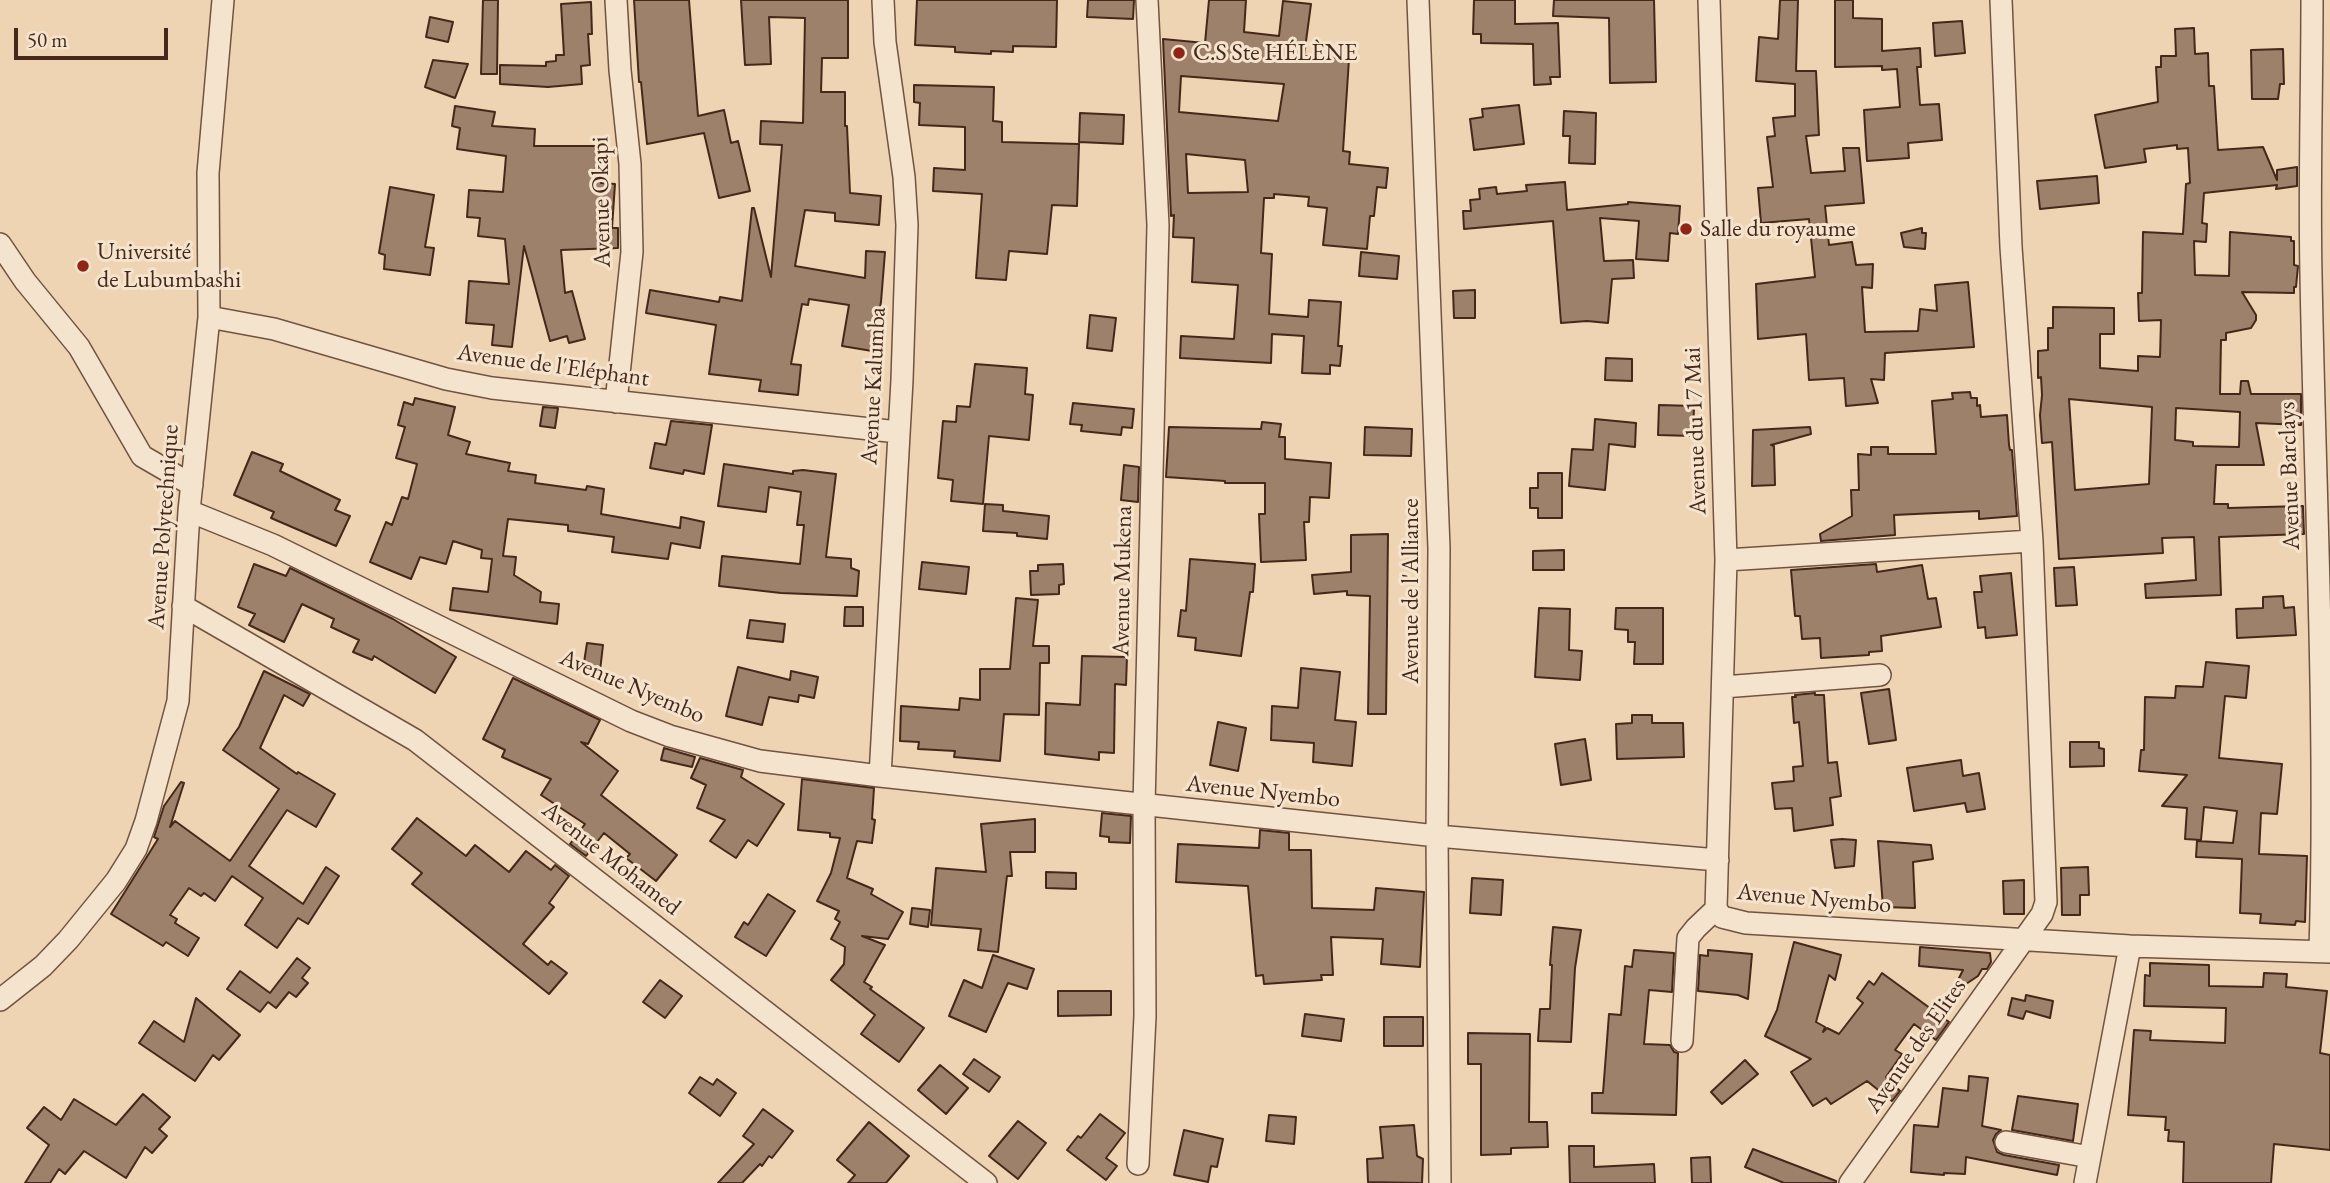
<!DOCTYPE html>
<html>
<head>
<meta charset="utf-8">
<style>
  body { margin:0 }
  #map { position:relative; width:2330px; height:1183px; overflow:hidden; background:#eed4b2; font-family:"EB Garamond",serif }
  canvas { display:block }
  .scale { position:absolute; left:14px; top:28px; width:154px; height:32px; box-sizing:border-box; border:4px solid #46281b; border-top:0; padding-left:9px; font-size:21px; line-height:24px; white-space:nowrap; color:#46281b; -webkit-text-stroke:5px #f4e3cd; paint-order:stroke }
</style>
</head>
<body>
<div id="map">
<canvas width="2330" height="1183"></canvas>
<div class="scale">50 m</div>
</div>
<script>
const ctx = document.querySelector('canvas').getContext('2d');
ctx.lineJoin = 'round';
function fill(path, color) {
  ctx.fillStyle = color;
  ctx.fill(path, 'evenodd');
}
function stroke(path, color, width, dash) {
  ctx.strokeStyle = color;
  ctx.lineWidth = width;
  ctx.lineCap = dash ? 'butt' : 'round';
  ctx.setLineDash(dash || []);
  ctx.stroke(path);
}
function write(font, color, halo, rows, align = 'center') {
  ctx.font = font + ' "EB Garamond",serif';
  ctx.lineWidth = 6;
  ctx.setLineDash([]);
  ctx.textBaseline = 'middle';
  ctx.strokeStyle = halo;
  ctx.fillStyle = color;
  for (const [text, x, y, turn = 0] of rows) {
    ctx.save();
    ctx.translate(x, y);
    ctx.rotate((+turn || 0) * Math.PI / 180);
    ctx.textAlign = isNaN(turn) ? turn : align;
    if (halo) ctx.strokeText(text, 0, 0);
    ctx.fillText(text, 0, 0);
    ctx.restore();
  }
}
const building = new Path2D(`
  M483,0H498L497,74H481Z
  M634,0H689L698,116L724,110L731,143L738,141L750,191L719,198L704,133L647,144L641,82H639Z
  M741,0H848V58H822L821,92H845V126H847L850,193L881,196L879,225L835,221V213L805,210L795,266L865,278L866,251L885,252L881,302L872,351L842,346L849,305L809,299L808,305L802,304L791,364L801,365L798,395L759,391L761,380L709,374L716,325L646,313L650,290L719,302L720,297L742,301L752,208H754L771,277L782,145L760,144L761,121L803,123L805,18L769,17L771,64L745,65Z
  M917,0H1057L1056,47L1013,46V52L991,51V54L955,52V47L915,45Z
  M1088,0H1134L1133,19L1087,17Z
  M1209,0H1246L1244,32L1279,36L1283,1L1311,4L1304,56L1349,59L1343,151L1350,152L1349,164L1388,168L1386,188L1377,187L1374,216H1370L1367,249L1323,245L1327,208L1308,206L1309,197L1274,194V198H1264L1261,253L1272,254L1269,314L1308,317L1309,300L1341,302L1338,346H1342L1340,366L1330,365V374L1302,373L1304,336L1272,334L1271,363L1180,358L1181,336L1234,339L1238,285L1192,282L1194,238L1173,237L1174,215L1171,216L1163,39L1205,43ZM1181,76L1284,84L1278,121L1179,112ZM1186,154L1245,160L1248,192L1188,193Z
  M1474,0H1515V24L1558,23L1560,77H1550L1551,84L1534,85L1533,44L1481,43V34H1473Z
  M1554,0H1654L1656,82L1610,83L1609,18L1553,16Z
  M1780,0H1798L1796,71H1816L1819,135L1806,136L1811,173L1845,171L1843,148H1859L1864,203L1825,206L1829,245L1852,242L1856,265L1873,264L1872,288L1862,287L1865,332L1918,331L1920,309L1937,311L1935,285L1968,282L1974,347L1885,353L1884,380L1871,379L1878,403L1846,406L1844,378L1809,380L1806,334L1758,339L1756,284L1815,277L1809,219L1761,223L1758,188L1773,187L1767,137L1775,136L1773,118L1795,116V84L1756,81L1759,37L1778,39Z
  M1835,0H1853V18L1882,19V51L1920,48L1921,67H1917L1920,105L1939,104L1942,140L1908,143L1909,158L1867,161L1864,110L1900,107L1897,69L1882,70V66L1835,67Z
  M591,2L592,34H588L590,65L581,66L582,84L548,87L500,84V65L546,66V62L556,61V55H564L561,4Z
  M430,17L453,22L448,42L426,37Z
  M1962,21L1965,53L1935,56L1933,23Z
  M2194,28L2195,54L2208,53L2209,86H2214L2218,150L2263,147L2277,180V170L2297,167V186L2276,189L2277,185L2204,193L2202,223L2207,224L2206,242L2194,241L2195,275L2229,276L2230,232L2291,237V241H2294V265L2298,266L2296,287H2294V293L2242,292L2256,315V320L2251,328L2226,333V340H2221L2220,394H2240L2241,381H2248L2251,394H2301V425L2256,423L2264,465H2216L2214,504H2228V508L2303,506L2304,534L2219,537L2221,595L2146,598L2145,584L2196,580L2194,537L2162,538L2163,553L2059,559L2052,442L2042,443L2040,415L2042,395L2041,377L2038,378V351L2048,350V328H2053V307L2114,308V334H2100V368L2138,371V356L2160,357L2161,320L2139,321L2138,293H2142L2143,232L2183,234L2186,184L2190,183L2188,148L2177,149V145L2144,149L2146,162L2105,168L2095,115L2158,102L2156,67H2161V56H2176L2175,29ZM2069,399L2152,407L2149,484L2075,490ZM2176,408L2240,412L2239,447L2193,446V442L2175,440Z
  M2283,49L2284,84H2280L2278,99H2252L2251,50Z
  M433,60L468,64L455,98L425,87Z
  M914,85L994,87L993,121L1002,122V142L1079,144L1077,206L1052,205L1047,254L1009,251L1006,280L976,278L982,194L933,191L934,168L965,170V127L919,125L920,103L914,102Z
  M1519,105L1524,144L1474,150L1470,119L1483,117L1482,109Z
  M455,106L495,112L492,126L535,129L534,146H600L601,183L615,184L612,228H618V248L561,250L565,293L572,291L585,339L569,343L567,336L550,341L524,246L512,347L492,345L494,325L466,323L469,281L509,284L505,239L478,236L480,218L467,217L469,190L503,192L506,156L457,149L460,128L452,126Z
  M1564,111L1596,113L1595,164L1569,163L1570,136H1563Z
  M1080,113L1124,115L1123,144L1079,142Z
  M2097,176L2099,203L2040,209L2037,181Z
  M1565,182L1567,210L1628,204V202L1680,206L1678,234L1670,233L1668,261L1636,259L1639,221L1600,218L1604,261L1633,260L1634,278L1612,279L1608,323L1587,321L1561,323L1553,221L1464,229L1463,211H1471L1470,200L1480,199L1479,189L1496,187L1497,194L1527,191L1526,185Z
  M390,187L434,195L425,247L434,248L430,275L384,269L385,255L379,253Z
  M1922,228V233H1926L1925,249L1904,247L1901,233Z
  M1361,252L1399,256L1397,279L1359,276Z
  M1475,290V318H1454L1453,291Z
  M1090,315L1116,318L1112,351L1087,348Z
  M1606,358L1632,359V381L1605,380Z
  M975,364L1027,368L1025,394L1033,395L1029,440L989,436L983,504L951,501L953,480L938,478L943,421L956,422L957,406L970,407Z
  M1970,392L1971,398H1977V406L1980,405L1981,417L2007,415L2009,445L2010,450H2012L2017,516L1979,519V511L1894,515L1895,535L1821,541L1820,534L1852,516L1851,490H1859L1858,454L1871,455V447H1888V454H1936L1932,401L1953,399L1952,393Z
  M415,398L455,407L448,435L470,442L466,454L510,463L508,471L536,475L535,483L586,490L587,486L604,489L601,514L680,528L681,517L704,522L700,548L671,543L668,559L612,552L614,537L568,531V525L508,519L503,556L516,557L514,575L541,592L540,602L559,604L557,624L450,610L453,588L488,592L492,559L481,558L482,550L453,541L446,564L420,557L411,579L370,562L386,522L392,525L402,497L408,499L417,464L396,458L405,427L398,425L404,402L413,405Z
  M1073,403L1134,409L1132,428L1122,427L1121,435L1081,431L1082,425L1070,424Z
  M1659,405L1694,406L1693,436L1658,435Z
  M543,407L558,408L555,428L540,426Z
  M1595,419L1636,423L1635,447L1609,444L1605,490L1569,486L1572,449L1593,450Z
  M671,421L712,425L704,474L684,470L683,474L650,468L655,443L666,445Z
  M1262,422L1281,424L1279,437H1285V459L1331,463L1329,498L1310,497L1309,522H1304L1306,560L1261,562L1259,514H1265V483H1225V481L1166,477L1169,427L1261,429Z
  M1365,427L1412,429L1411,456L1364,455Z
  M1810,427L1811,434L1771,445L1774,446L1775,485L1752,486L1753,430Z
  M252,452L283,464L280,471L340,500L335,510L350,516L336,546L271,518L274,512L234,495Z
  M724,464L793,474V471L803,470L836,474L826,557L851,559V568L859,571L857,596L781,593L719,586L722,556L800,564L804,525H797L801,492L769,487L766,512L718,506Z
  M1124,465L1139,467L1138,502L1121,500Z
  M1538,473H1562V518H1538V508H1530V488H1538Z
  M985,504L1003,505V511L1049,516L1047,539L1017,536V533L983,531Z
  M1388,534L1386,714H1368L1370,596L1347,595V591L1314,594L1312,575L1351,572V535Z
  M1564,550V570H1533V551Z
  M1190,559L1255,564L1253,592H1250L1241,656L1195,650L1196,638L1178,636L1181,610L1186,611Z
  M922,562L969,567L966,594L919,589Z
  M254,564L286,576L290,568L393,619L456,657L435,693L374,656L372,660L353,652L359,640L331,627L334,619L302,604L284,642L249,625L255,614L238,607Z
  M1063,564L1064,584L1059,585V594L1031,595L1030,571H1038V565Z
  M1876,564L1877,572L1922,565L1928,599L1936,598L1941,627L1881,636L1882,651L1869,652V655L1821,658L1820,638L1802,639L1800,616H1795L1791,570Z
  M2074,567L2077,605L2056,606L2054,568Z
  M2011,573L2017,635L1986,638L1985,627L1978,628L1974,592H1982L1980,576Z
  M2283,596L2284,608L2294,607L2296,635L2237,638L2236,609L2263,608V597Z
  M1016,598L1038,600L1033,646H1049V663H1040L1039,715L1004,714L1000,761L954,757L955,751L918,749L919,742L900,741L901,706L959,710L960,698L980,700V669H1010Z
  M845,607H863V626H844Z
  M1539,608L1570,609L1569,650L1582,651L1580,680L1535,677Z
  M1616,608H1663V664H1634L1635,642H1628V630L1615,629Z
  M750,620L785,624L783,642L747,638Z
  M587,643L603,645L600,671L583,669Z
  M1082,656L1127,657L1126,685L1115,684L1114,753L1099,752V760L1045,754L1046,703L1080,705Z
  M2206,662L2249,666L2246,698L2225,696L2219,758L2282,764L2277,814L2261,813L2259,854L2307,856L2305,922L2296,921L2295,925L2260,923L2261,914L2240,913L2242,859L2196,857L2197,841L2233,843L2237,811L2204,807L2201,840L2185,839L2187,808L2162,806L2187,775L2139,771L2141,750H2144L2145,697L2175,698L2176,686L2203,687Z
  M738,667L790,680L791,671L818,677L814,698L799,695L798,702L769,697L762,725L726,716Z
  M1301,668L1340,672L1335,720L1356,722L1352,766L1313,762L1314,743L1271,740L1272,706L1298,708Z
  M264,671L310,694L303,706L284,695L260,748L297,774L298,772L335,794L316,827L287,810L249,866L303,904L326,867L339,876L308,924L298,918L277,948L245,925L263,898L232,876L215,901L204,893L201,896L189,888L170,915L177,919L175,923L199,938L188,956L166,942L163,946L111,914L158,839L154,837L164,806L181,782L184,783L170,827L175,821L230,861L279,789L223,750L239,727Z
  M513,678L600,720L588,744L581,742L618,771L601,795L677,855L656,881L626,858L630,854L604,833L586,856L570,844L585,824L541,795L551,779L502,757L505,750L483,739Z
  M1889,689L1896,740L1869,744L1861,693Z
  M1815,693V695H1824L1828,763L1837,762L1841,796L1830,798L1833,825L1794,831L1792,808L1775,809L1772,783L1794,781L1793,767L1803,766L1799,722L1794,723L1792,697H1796L1795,695Z
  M1632,715H1652V723H1683L1684,757L1617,759L1616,724L1632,723Z
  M1218,722L1246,728L1238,771L1210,765Z
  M1585,739L1591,780L1561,785L1555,744Z
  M2070,742H2099V748L2104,749V766L2070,767Z
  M664,748L695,757L692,767L661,760Z
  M700,758L743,770L741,777L784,804L757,846L748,840L736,858L710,841L725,820L697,808L706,785L691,778Z
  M1961,760L1963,776L1979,773L1985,809L1967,812L1965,803L1914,811L1907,768Z
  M802,779L874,788L872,819L875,820L872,843L857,841L847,878L873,889L871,894L903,912L888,939L862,936L885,945L864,982L872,987L870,989L924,1028L899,1062L861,1034L875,1015L831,980L844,964L845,947L831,939L840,922L835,919L839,911L817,901L831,873L840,838L830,837V833L798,830Z
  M1102,813L1131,816L1130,843L1109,842V837L1100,836Z
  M417,818L466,856L475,845L509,872L526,851L551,870L555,865L569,876L549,903L554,907L523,944L548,965L551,961L567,973L549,994L412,884L422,873L392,849Z
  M1035,819V852H1010L1012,876H1007L998,952L978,950L981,929L931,925L936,868L986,872L981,824Z
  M1260,830L1289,833V850H1311L1312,908L1374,910L1376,888L1424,892L1420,967L1381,964L1383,939L1331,937L1333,975H1321L1322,980L1264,984L1263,975L1256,976L1248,886L1176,882L1178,844L1259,848Z
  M1842,839L1856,840L1854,866L1835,868L1831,840Z
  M1878,841L1931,845L1933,859L1913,862L1915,908L1883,907Z
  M2088,867L2089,895H2080V915H2062L2061,868Z
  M1046,872L1076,873V889L1046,888Z
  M1472,878L1503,880L1501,915L1470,913Z
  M2024,880V914H2004L2003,881Z
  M768,894L795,911L766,956L735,937L744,922L748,925Z
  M912,908L930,910L928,927L910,924Z
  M1553,927L1581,930L1575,968L1571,1042L1538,1041L1540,1009H1550L1552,965H1550Z
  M1794,942L1841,955L1835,980L1829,975L1816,1022L1825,1027L1823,1032L1827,1028L1839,1034L1863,1003L1857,998L1869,981L1874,985L1882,973L1949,1022L1936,1040L1914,1024L1895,1050L1902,1054L1886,1077L1900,1091L1892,1101L1867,1081L1831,1104L1826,1098L1813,1106L1791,1072L1811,1059L1765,1036L1777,1010Z
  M1920,947L1990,953L1991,962L1987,969H1982L1978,976L1951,994L1963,970L1919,966Z
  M1634,950L1674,953L1672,992L1649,990L1644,1044L1670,1045L1674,1052L1678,1053L1676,1115L1592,1113V1093H1603L1609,1014L1621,1015L1625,966L1632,967Z
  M1708,950L1752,954L1748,999L1738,995L1698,991L1700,955L1708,956Z
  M993,955L1034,969L1027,989L1008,983L986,1032L949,1016L964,980L982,988Z
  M297,958L310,968L302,978L308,983L296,997L289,992L276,1008L268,1002L260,1012L227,989L240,971L270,993Z
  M2150,963L2209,965V986L2263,987L2264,973L2287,974L2286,987L2327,991L2320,1053L2330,1055V1150L2274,1144L2271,1183H2183L2184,1142L2168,1141L2169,1130H2165L2166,1117L2128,1115L2134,1030L2151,1031L2150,1040L2225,1043L2226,1008L2144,1006L2145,975L2150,976Z
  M660,980L682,996L665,1018L643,1002Z
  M1058,991H1111V1015L1058,1016Z
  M2026,995L2053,1001L2050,1018L2026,1011L2023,1019L2008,1015L2012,998L2025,1001Z
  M196,998L240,1035L219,1060L213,1055L195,1081L139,1043L154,1021L184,1042Z
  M1305,1014L1344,1019L1341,1041L1302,1036Z
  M1384,1017H1423V1046H1384Z
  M1468,1033L1530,1034L1529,1122H1547L1548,1147L1511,1148V1154L1481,1155V1064H1468Z
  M974,1059L1000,1077L989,1092L963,1074Z
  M1745,1060L1758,1074L1722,1104L1711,1092Z
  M940,1065L968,1088L946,1114L918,1090Z
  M1969,1076L1988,1078L1982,1126L2001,1130L1996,1134L1993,1140L1997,1152L2004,1155L2059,1165L2057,1175L1966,1157L1965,1174L1944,1173V1175L1911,1172L1914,1125L1938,1127L1943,1088L1968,1091Z
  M700,1077L713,1085L717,1079L736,1093L720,1116L689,1093Z
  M143,1094L170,1117L159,1129L167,1136L152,1153L145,1147L126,1178L84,1151L65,1174L59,1169L50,1183H25L49,1145L27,1128L44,1107L61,1120L74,1099L116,1125Z
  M2018,1096L2078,1104L2073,1141L2012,1130Z
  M763,1109L793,1131L772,1158L769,1156L762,1166L760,1164L742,1183H718L754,1144L743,1136Z
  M1100,1114L1125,1133L1106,1158L1117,1166L1106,1180L1067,1150L1078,1136L1081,1138Z
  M1269,1115L1296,1117L1294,1144L1266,1141Z
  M1018,1121L1046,1143L1018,1179L989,1156Z
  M869,1122L909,1156L886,1183H848L855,1175L837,1160Z
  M1414,1125L1417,1156L1423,1159L1422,1183L1368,1182L1367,1159L1383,1158L1380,1127Z
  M1184,1130L1223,1139L1217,1167L1211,1166L1208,1182L1174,1175Z
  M1569,1146H1594V1167L1654,1164L1655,1183H1570Z
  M1753,1149L1836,1181V1183H1784L1745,1167Z
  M1710,1157L1711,1183H1692L1691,1158Z`);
const street = new Path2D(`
  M1418,0L1439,548L1437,836L1440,1183
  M1709,0L1726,560L1716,909L1722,917L1746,923L2130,946L2330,952
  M2312,0C2312,92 2309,183 2311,275C2315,500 2327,726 2320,951
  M0,244L25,281L79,347L142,456L192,485
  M209,317L274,329L446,379L492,388L898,432
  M616,402L632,252L630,164L620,70L616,0
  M189,511L273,545L631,721L670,736L760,761L880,776L1437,836L1718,860
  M1726,560L2032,541
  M183,606L415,740L986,1183
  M1723,687L1880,675
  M880,776L902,380L907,225L904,177L885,42L883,0
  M0,1000L43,966L68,940L116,881L136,849L146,821L178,701L189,511L209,317L208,173L223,0
  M1682,1041L1688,938L1696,928L1716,909
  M2006,1142L2090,1157
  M1138,1164L1145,1016L1144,806L1158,225L1147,0
  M1850,1183L2042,914L2046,902L2032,541L2011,247L2001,0
  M2085,1183L2130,946`);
const markers = [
  [1179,53,7,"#8f2418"],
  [1686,229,7,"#8f2418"],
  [83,266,7,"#8f2418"]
];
const poiNames = [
  ["C.S Ste HÉLÈNE",1193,53],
  ["Salle du royaume",1700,229],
  ["Université",97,252],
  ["de Lubumbashi",97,280]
];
const streetNames = [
  ["Avenue Okapi",602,202,-91],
  ["Avenue de l'Eléphant",553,366,8],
  ["Avenue Kalumba",874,386,-87],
  ["Avenue du 17 Mai",1696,431,-92],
  ["Avenue Barclays",2290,476,-92],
  ["Avenue Polytechnique",164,527,-86],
  ["Avenue Mukena",1123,581,-89],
  ["Avenue de l'Alliance",1411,591,-90],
  ["Avenue Nyembo",632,687,23],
  ["Avenue Nyembo",1263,792,6],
  ["Avenue Mohamed",611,859,38],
  ["Avenue Nyembo",1814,899,5],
  ["Avenue des Elites",1916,1046,-55]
];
fill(building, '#9d816a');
stroke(building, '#46281b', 2);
stroke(street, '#705341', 24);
stroke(street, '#f4e3cd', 21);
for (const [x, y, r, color] of markers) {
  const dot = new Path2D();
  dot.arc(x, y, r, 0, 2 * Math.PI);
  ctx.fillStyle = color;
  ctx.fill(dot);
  stroke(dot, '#f4e3cd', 2.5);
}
write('24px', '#46281b', '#f4e3cd', poiNames, 'left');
write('24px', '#46281b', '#f4e3cd', streetNames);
</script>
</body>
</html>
